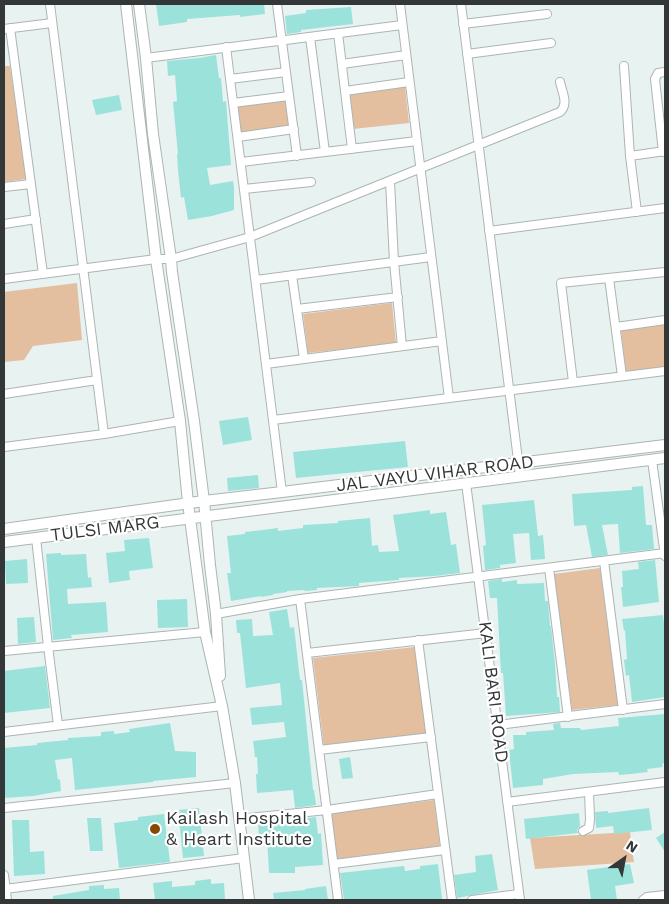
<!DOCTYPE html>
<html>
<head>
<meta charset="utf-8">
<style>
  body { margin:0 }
  #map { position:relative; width:669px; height:904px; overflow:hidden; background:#e8f2f1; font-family:"Work Sans",sans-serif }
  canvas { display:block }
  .frame { position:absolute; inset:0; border:5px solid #333737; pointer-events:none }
  .north { position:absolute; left:599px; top:834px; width:50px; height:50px; -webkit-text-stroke:4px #fff; paint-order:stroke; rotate:33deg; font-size:14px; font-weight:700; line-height:20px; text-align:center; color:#333737 }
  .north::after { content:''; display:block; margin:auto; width:18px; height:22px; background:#333737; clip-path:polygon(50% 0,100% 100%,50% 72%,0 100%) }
</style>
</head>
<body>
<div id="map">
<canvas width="669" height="904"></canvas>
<div class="frame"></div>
<div class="north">N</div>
</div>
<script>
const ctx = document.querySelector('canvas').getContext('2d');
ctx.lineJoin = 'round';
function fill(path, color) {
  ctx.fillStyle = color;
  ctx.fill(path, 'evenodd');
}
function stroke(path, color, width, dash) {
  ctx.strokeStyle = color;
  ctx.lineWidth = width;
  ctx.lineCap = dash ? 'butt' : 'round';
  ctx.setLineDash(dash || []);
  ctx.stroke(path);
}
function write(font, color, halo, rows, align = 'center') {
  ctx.font = font + ' "Work Sans",sans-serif';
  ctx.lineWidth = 4.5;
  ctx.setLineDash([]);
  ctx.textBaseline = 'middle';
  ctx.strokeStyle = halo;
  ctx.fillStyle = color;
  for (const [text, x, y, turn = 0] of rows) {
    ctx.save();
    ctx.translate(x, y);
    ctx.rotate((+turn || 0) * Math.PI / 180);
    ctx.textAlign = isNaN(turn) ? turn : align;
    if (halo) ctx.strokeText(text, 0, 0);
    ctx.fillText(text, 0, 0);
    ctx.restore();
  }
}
const green = new Path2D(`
  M4,66H10L26,179L4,182Z
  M405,87L409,123L353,129L349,93Z
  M285,100L289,126L241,133L237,106Z
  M77,283L82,340L33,346L24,360L4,362V292Z
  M392,303L396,343L308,353L303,314Z
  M665,324V367L626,372L621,330Z
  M600,568L618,705L572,710L554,574Z
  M415,647L426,736L324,748L313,658Z
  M434,800L440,846L337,859L331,813Z
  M630,832L634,862L535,869L530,838Z`);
const building = new Path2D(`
  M156,4H264L265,14L240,17V15L187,19V22L159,26Z
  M351,7L353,24L301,30V32L287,34L285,16L306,13V10Z
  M216,55L219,78H221L223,102L226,101L231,165L207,168L210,185L233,181L234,187V210L212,216L188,220L184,197L181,198L178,170L177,154H178L173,102L177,101L175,75L168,76L167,61L199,58Z
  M119,95L122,110L96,115L92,100Z
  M248,417L252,440L223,445L219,421Z
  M405,441L408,467L296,478L293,452Z
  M258,475L259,488L228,491L227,478Z
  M643,486L646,525H652L654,549L620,553L618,524L602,525L608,555L592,557L586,525L574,526L572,494L632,490V487Z
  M534,500L538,536L543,535L545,559L531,560L529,533L513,534L516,563L500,565V568L485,570L483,546L486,545L482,505Z
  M430,510V514L446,512L451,545L456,544L460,573L435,576L399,578V580L359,583V586L317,588V590L305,591L304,590L287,591V592L273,594V595L261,597V596L231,601L227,573H231L227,536L245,534V532L263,530L278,528V531L303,528V525L338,523V521L370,518L372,546L378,545L379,552L399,551L393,515Z
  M149,538L153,568L129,571L130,580L109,583L106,553L125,551L124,540Z
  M61,553V555L86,554L88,578L91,577L92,587L67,589L68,604L106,602L108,632L71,635L72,638L53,640L46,554Z
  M27,559L28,583L6,584L5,561Z
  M655,560L659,602L623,607L621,587H623L622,571L639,569L638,562Z
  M502,579V582L517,580V584L544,583L545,601H548L550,626H551L555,663L557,697H559L560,712L506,716L503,673H501L497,598H490L488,581Z
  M187,599L188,627L158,628L157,600Z
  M287,609L290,628L294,627L300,680H302L313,790H314L316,805L295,808L293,790L257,793L256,774H258L257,757H255L253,741L286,737L284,722L252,725L250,708L282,705L280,683L246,688L240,633H237L236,620L252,619L253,636L273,635L269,612Z
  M663,615L665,632V697L632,702L629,675L626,676L624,660L627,659L625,630L624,631L622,619Z
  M34,617L36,642L18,644L17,618Z
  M45,666L50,708L4,713V671Z
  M665,714V763L662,764L663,767L647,769L648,772L631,774L619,775L618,772L573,774L543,779V785L513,788L509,750L514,749L513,735H526V732L554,730L553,724L560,723L561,728H580L581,730L619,726L618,718Z
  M170,723L175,751L196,752V777L153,781V782L75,790L72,758L55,760L58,780L60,779L61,791L33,796L4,798V777H5L4,748L37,745V743L68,740V738L101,736V732L114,731V734L130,732L129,729Z
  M350,757L353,778L342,779L339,759Z
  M199,808L204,856L183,858L178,810Z
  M649,808L652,830L614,834L613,826L596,828L595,812L608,811V813Z
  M579,813L580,826L577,830L578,833L526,839L524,819Z
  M164,814L170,862L119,868L114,823L138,820V817Z
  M316,817L318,834L321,833L323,865L295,867V873H269L267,837H259L258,823L297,821V819Z
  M87,818H101L103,851H90Z
  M12,820H29L30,852L44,851L45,874L14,876Z
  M665,832V852L656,838Z
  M492,854L498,890L457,898L454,875L476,872L475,856Z
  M438,864L442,899L432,900H344L340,873L404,866L405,871L420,869V866Z
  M630,864L634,883L615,886L617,900H591L587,870Z
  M211,879V884L224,883L225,900H155L153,883L172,881V887L195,885V881Z
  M104,885V889L119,888L120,900H53V896L89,890V886Z
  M326,886L328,900H274L273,893L305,890V889Z`);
const minor = new Path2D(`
  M50,4L104,434
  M277,4L297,156
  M400,4L449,398
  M461,4L520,476
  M463,24L547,14
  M10,28L43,274
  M4,29L52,23
  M338,33L352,149
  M310,37L325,152
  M226,47L282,492
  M467,54L551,43
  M146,58L402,25
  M342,64L406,55
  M624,66L630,156
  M230,79L286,72
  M345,91L409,82
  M233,103L289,96
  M238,137L294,129
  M663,152L655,79L658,73L665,72
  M241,162L417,141
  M390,181L394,262L402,346
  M4,187L31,184
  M244,189L311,182
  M637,212L630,156L665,151
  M4,224L36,219
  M489,231L665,208
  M292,275L304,359
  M609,278L622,376
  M4,279L156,259H171L250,237L560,112C569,104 562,92 560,82
  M256,280L431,257
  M297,309L398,297
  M616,327L665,320
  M266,364L442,341
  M573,382L561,283L665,272
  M4,394L97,380
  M273,420L665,371
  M4,447L104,434L180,421
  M652,460L665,556
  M466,483L520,900
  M36,538L48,646L58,725
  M604,561L623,710
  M549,568L568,717
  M300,599L338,900
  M216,614L300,599L665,553
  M418,640L452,900
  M4,651L205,632
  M307,653L486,633
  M498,725L665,704
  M4,732L222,706
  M319,750L431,737
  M507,802L665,782
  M4,808L235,783
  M239,819L327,810L438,794
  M583,831L589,828L590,819L589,792
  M334,864L445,850
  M4,875L7,900
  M5,889L244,858
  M472,900L519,894
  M643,900L647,897L665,895`);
const tertiary = new Path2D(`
  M126,4L156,259L180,421L188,503L205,632L222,706L235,783L249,900
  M139,4L146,58L153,134L171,259L172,272L194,421L204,501L210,565L216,614L220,676
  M4,529L204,501L282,492L665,445
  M4,542L665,458`);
const markers = [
  [155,829,6,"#854a01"]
];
const streetNames = [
  ["JAL VAYU VIHAR ROAD",435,474,-7],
  ["TULSI MARG",105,529,-7],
  ["KALI BARI ROAD",493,692,83]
];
const poiNames = [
  ["Kailash Hospital",166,819],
  ["& Heart Institute",166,840]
];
fill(green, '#e3be9f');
fill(building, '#9be2db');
stroke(minor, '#acb5b4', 10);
stroke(tertiary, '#acb5b4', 12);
stroke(minor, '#fff', 8);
stroke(tertiary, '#fff', 10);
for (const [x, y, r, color] of markers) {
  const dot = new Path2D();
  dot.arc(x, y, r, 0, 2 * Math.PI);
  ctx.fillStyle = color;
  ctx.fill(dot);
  stroke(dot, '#fff', 2);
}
write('18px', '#333737', '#fff', streetNames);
write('18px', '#333737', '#fff', poiNames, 'left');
</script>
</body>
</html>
